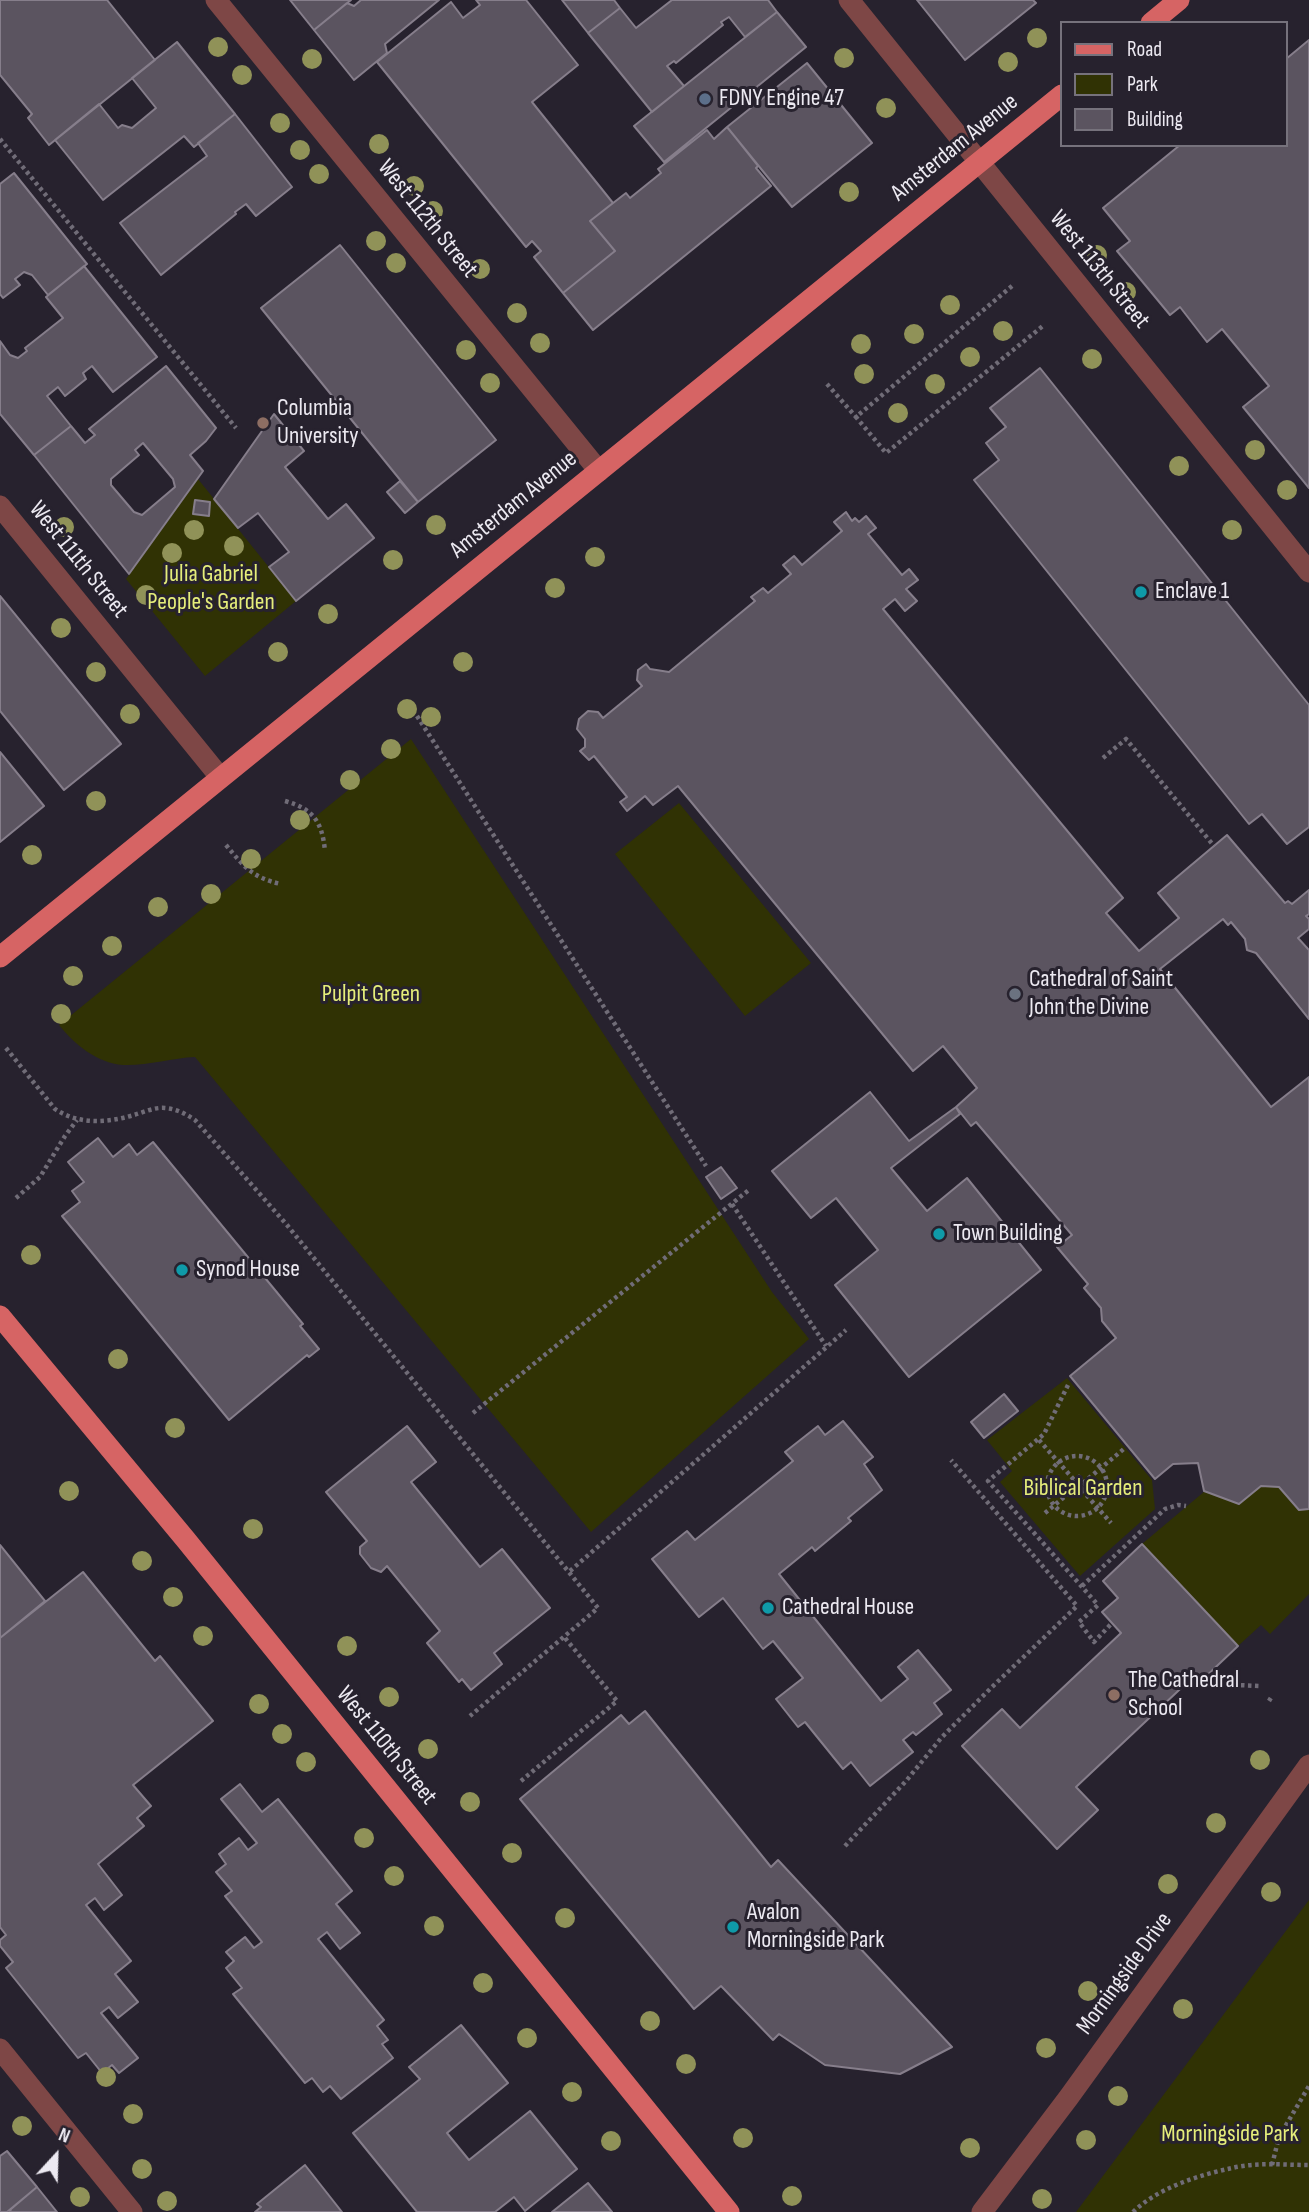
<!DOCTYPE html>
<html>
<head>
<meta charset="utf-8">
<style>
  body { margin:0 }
  #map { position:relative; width:1309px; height:2212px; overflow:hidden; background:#27222e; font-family:"Sofia Sans Condensed",sans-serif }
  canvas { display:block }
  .legend { position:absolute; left:1060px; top:21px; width:228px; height:126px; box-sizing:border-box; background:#27222e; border:2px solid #76727c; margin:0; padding:9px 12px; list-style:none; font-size:21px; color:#ece9f1 }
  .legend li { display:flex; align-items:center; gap:14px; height:35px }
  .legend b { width:35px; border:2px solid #76727c }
  .north { position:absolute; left:21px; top:2121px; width:70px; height:70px; -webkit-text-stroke:5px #27222e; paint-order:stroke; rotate:22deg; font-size:19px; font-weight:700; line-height:28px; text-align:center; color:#ece9f1 }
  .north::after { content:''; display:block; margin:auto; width:24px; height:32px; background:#ece9f1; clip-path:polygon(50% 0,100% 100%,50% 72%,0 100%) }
</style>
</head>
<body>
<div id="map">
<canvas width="1309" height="2212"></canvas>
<ul class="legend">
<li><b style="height:9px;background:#d66464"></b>Road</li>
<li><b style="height:19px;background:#303204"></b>Park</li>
<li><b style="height:19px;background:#5b5460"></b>Building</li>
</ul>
<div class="north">N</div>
</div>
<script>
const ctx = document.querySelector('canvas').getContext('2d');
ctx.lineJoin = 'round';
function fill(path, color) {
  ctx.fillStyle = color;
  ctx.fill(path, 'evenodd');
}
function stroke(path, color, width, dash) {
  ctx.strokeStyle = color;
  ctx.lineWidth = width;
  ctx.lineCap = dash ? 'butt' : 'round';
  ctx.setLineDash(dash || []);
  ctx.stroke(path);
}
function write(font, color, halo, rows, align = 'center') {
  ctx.font = font + ' "Sofia Sans Condensed",sans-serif';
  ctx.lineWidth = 6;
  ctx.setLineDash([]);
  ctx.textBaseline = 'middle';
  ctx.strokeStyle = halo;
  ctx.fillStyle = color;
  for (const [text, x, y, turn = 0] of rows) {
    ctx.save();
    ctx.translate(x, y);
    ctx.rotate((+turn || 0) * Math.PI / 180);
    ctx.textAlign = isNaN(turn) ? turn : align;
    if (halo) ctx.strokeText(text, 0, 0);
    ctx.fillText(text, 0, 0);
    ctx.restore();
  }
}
const green = new Path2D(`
  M198,479L296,601L205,676L126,579Z
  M411,739L772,1292L809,1339L591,1532L195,1057C172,1058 146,1066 123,1065C97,1063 74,1044 59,1025Z
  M679,803L811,963L745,1016L615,854Z
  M1067,1378L1152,1480L1155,1509L1080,1576L1000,1482L1012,1471L987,1440Z
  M1261,1485L1279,1487L1298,1510L1309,1509V1594L1270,1634L1261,1625L1238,1646L1142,1544L1205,1491Z
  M1309,1900V2212H1076Z`);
const building = new Path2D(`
  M0,0H107L155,60L49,145L28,118L32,114L0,75Z
  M290,0H351L314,30Z
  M361,0H439L385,44L387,53L354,80L314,30L347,3L354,6Z
  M476,0H526L578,65L532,102L613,203L590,221L615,251L563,293L534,257L541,251L532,241L526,247L377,62L451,2L463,18L480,5Z
  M562,0H614L620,8L588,33Z
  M672,0H768L777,12L745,37L729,17L721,22L723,25L676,63L674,61L667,66L684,86L652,112L588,33L620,8L636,28Z
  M917,0H1033L1036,3L965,60Z
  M777,12L806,47L664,162L634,126Z
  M1309,40V488L1243,407L1269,386L1222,329L1207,342L1180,307L1170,315L1117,251L1130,241L1103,208L1180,145H1286V59Z
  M177,42L235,114L194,147L184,136L103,200L55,140L99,104L118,128L122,125L132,128L156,108L132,78Z
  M807,63L872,143L792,207L727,127Z
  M235,114L292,187L256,216L246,204L235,212L236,214L161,275L120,223L207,156L198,143Z
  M727,127L758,166L756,168L771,186L593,330L563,293L615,251L590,221L626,193L630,198L661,173L658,169L707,130L714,139Z
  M14,173L87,264L48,295L32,275L24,272L15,279L20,285L3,298L0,294V184Z
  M340,245L496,440L418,502L261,308Z
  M84,266L157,357L113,392L92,366L83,373L86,379L65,396L58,387L47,396L71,426L34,455L0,414V341L10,355L18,358L27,351L25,348L63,318L46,297Z
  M166,366L216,428L206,441L190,455L203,471L129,574L34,455L71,426L85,443L95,435L89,429ZM143,443L173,479L175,487L142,515L134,512L111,485V479L139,455L135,450Z
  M1040,368L1309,705V827L1287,844L1262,814L1249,824L974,480L999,460L986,443L1006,427L990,408Z
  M274,414L304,451L285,467L328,519L346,504L374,538L296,601L269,567L289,552L258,513L238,528L214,499Z
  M400,481L418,502L405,513L387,492Z
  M195,500L210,502L209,516L193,514Z
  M846,512L852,521L855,518L859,522L866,516L876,528L868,534L902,575L909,569L918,580L906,589L917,601L905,611L895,599L883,609L1123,898L1106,913L1139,951L1179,918L1158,893L1227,835L1285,903L1288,901L1292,904L1309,890V914L1306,916L1309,919V929L1298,938L1309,950V1019L1256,953L1247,950L1245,939L1231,922L1228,925L1223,919L1160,969L1271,1107L1309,1077V1509L1299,1510L1279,1487L1261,1486L1239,1504L1204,1491L1198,1463L1173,1464L1155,1479L1070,1376L1116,1338L1102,1321L1101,1308L1084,1288L1088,1284L1057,1247L1072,1235L976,1122L971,1126L956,1107L977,1088L943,1046L913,1071L678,786L653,805L645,796L627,811L620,802L627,797L594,756L589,760L580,751L585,747V739L577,729L579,719L588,711L598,712L603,718L642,686L637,680L638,670L646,664L650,669L669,672L755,601L751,597L763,588L768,593L791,574L783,565L794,556L802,565L842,531L834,522Z
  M0,596L121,744L64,790L0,711Z
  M0,752L44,806L0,842Z
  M870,1092L909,1141L956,1107L960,1114L891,1168L927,1211L967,1178L1041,1270L909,1377L835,1285L878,1250L836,1198L811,1218L772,1171Z
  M98,1138L113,1157L129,1144L137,1155L153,1142L303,1324L300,1326L319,1349L309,1357L307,1355L229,1420L62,1216L80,1202L72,1191L84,1182L68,1162Z
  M721,1167L737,1188L721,1199L706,1177Z
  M1004,1394L1018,1411L984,1438L971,1422Z
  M843,1421L873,1457L864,1464L882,1490L848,1518L851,1521L815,1551L812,1547L779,1574L881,1701L908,1679L898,1667L918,1650L951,1690L934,1703L942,1714L916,1735L913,1732L903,1740L913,1752L870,1786L851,1762L843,1769L805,1722L798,1727L776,1699L803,1678L773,1641L763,1649L723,1598L699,1617L652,1559L687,1531L695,1540L793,1461L785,1452L818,1426L825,1435Z
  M407,1426L436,1462L411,1482L480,1567L502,1549L550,1608L494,1653L502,1664L471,1690L462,1679L459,1682L427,1643L440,1631L387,1566L381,1572L371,1568L360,1554V1547L367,1541L326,1492Z
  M1142,1544L1238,1646L1200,1682L1194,1676L1076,1787L1098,1810L1057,1849L962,1746L1002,1709L1020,1728L1121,1633L1102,1612L1118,1598L1103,1581Z
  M0,1545L45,1601L0,1638Z
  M83,1572L155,1661L160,1656L213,1721L133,1785L151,1806L137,1818L144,1826L98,1864L122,1895L104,1910L95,1898L86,1905L131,1961L115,1974L138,2002L118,2018L109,2007L101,2013L138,2058L119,2073L112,2065L102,2073L86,2053L78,2058L6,1968L13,1962L0,1946V1940L6,1935L0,1927V1638Z
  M645,1711L771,1867L778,1860L952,2047L900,2074L825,2065L779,2034L773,2040L721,1986L694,2009L520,1799L621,1715L629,1724Z
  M240,1784L262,1812L278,1799L352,1891L336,1904L360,1933L340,1949L327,1932L318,1939L384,2020L377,2026L388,2040L382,2044L393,2058L341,2099L330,2086L323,2092L312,2078L305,2083L233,1994L242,1988L226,1968L234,1961L226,1952L245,1937L254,1948L262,1942L225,1896L232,1891L216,1872L226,1864L219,1854L239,1838L248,1850L257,1843L221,1799Z
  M461,2025L508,2083L447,2133L469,2160L530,2111L577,2169L525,2211L514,2197L495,2212H417L353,2133L420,2079L409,2067Z
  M7,2151L37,2187L7,2212H0V2156Z
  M305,2165L342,2212H255L261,2207L257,2204Z
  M588,2183L612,2212H552Z
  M37,2187L57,2212H10L11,2209Z`);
const path = new Path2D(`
  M0,139L236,428
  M1012,286L856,417L886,453L1044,325
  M827,384L856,417
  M417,716L706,1166
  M1103,758L1126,739L1214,846
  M285,801C313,809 322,821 325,851
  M226,845C244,867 253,878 281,884
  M6,1048L55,1109C79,1125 107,1123 134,1115C144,1112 155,1107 165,1108C177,1109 186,1114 195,1120L287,1225L598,1608L470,1716
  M16,1198L40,1177L65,1136L77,1120
  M732,1204L826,1346
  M1068,1385L1044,1434L988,1481L1098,1605L1079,1622L1094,1642L1112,1623
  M473,1413L750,1189
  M1039,1440L1075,1481
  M1047 1486a30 30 0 1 1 60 0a30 30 0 1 1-60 0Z
  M1079,1477L1086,1486L1078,1493L1071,1485Z
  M1083,1483L1125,1448
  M1082,1490L1111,1523
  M1045,1513L1074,1489
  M570,1571L846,1330
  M1082,1586L1165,1509L1178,1505L1186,1506
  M1213,1684L1260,1686
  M1269,1701L1272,1696
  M521,1781L617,1701L565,1638
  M845,1846L906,1781L942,1737L991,1688L1077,1606L951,1460
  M1272,2165L1279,2137L1309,2086
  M1133,2212C1158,2188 1199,2175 1232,2168C1257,2162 1284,2165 1309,2165`);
const minor = new Path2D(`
  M216,0L599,471
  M849,0L1309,572
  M0,506L220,777
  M0,2049L132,2212
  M982,2212L1069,2097L1309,1765`);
const major = new Path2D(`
  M1151,23L1179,0
  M0,957L1062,95
  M0,1316L186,1540L729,2212`);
const trees = [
  [1037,38],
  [218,47],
  [844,58],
  [312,59],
  [1008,62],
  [242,75],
  [886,108],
  [280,123],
  [379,144],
  [300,150],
  [319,174],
  [414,186],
  [849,192],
  [433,211],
  [376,241],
  [1097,255],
  [396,263],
  [480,269],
  [1126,292],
  [950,305],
  [517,313],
  [1003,331],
  [914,334],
  [540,343],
  [861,344],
  [466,350],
  [970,357],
  [1092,359],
  [864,374],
  [490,383],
  [935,384],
  [898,413],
  [1255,450],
  [1179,466],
  [1287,490],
  [436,525],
  [64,527],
  [194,530],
  [1232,530],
  [234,546],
  [172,553],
  [595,557],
  [393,560],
  [555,588],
  [146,595],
  [328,614],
  [61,628],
  [278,652],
  [463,662],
  [96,672],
  [407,709],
  [130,714],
  [431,717],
  [391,749],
  [350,780],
  [96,801],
  [300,820],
  [32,855],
  [251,859],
  [211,894],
  [158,907],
  [112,946],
  [73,976],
  [61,1014],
  [31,1255],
  [118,1359],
  [175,1428],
  [69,1491],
  [253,1529],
  [142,1561],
  [173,1597],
  [203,1636],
  [347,1646],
  [389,1697],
  [259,1704],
  [282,1734],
  [428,1749],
  [1260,1760],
  [306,1762],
  [470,1802],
  [1216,1823],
  [364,1838],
  [512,1853],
  [394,1876],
  [1168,1884],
  [1271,1892],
  [565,1918],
  [434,1926],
  [483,1983],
  [1088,1991],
  [1183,2009],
  [650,2021],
  [527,2038],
  [1046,2048],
  [686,2064],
  [106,2077],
  [572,2092],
  [1118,2096],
  [133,2114],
  [22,2126],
  [743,2138],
  [1086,2140],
  [611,2141],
  [970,2148],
  [142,2169],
  [792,2196],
  [80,2197],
  [1042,2199],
  [167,2201]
];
const markers = [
  [705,99,7,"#5c6f8a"],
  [263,423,7,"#8d6e63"],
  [1141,592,7,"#0f9aa8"],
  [1015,994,7,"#6b7280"],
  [939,1234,7,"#0f9aa8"],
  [182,1270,7,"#0f9aa8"],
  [768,1608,7,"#0f9aa8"],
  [1114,1695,7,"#8d6e63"],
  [733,1927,7,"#0f9aa8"]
];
const poiNames = [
  ["FDNY Engine 47",719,99],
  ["Columbia",277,409],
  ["University",277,437],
  ["Enclave 1",1155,592],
  ["Cathedral of Saint",1029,980],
  ["John the Divine",1029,1008],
  ["Town Building",953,1234],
  ["Synod House",196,1270],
  ["Cathedral House",782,1608],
  ["The Cathedral",1128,1681],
  ["School",1128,1709],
  ["Avalon",747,1913],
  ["Morningside Park",747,1941]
];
const streetNames = [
  ["Amsterdam Avenue",955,148,-39],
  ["West 112th Street",427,219,51],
  ["West 113th Street",1099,270,51],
  ["Amsterdam Avenue",514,505,-39],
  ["West 111th Street",78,560,51],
  ["West 110th Street",386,1746,51],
  ["Morningside Drive",1125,1974,-54]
];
const parkNames = [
  ["Julia Gabriel",211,575],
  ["People's Garden",211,603],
  ["Pulpit Green",371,995],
  ["Biblical Garden",1083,1489],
  ["Morningside Park",1230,2135]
];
fill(green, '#303204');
fill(building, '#5b5460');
stroke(building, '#867e8b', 2);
stroke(path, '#706c77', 4.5, [3.5, 3.5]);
stroke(minor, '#7e4746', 21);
stroke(major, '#d66464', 21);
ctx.fillStyle = '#909258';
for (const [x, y] of trees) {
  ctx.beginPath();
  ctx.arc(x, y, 10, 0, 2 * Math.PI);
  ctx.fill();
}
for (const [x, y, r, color] of markers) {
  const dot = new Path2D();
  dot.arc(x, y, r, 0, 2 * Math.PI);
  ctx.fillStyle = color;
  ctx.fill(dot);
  stroke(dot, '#27222e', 2.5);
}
write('24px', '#ece9f1', '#27222e', poiNames, 'left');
write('24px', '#ece9f1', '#27222e', streetNames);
write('24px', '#e5ed7a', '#27222e', parkNames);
</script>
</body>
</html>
